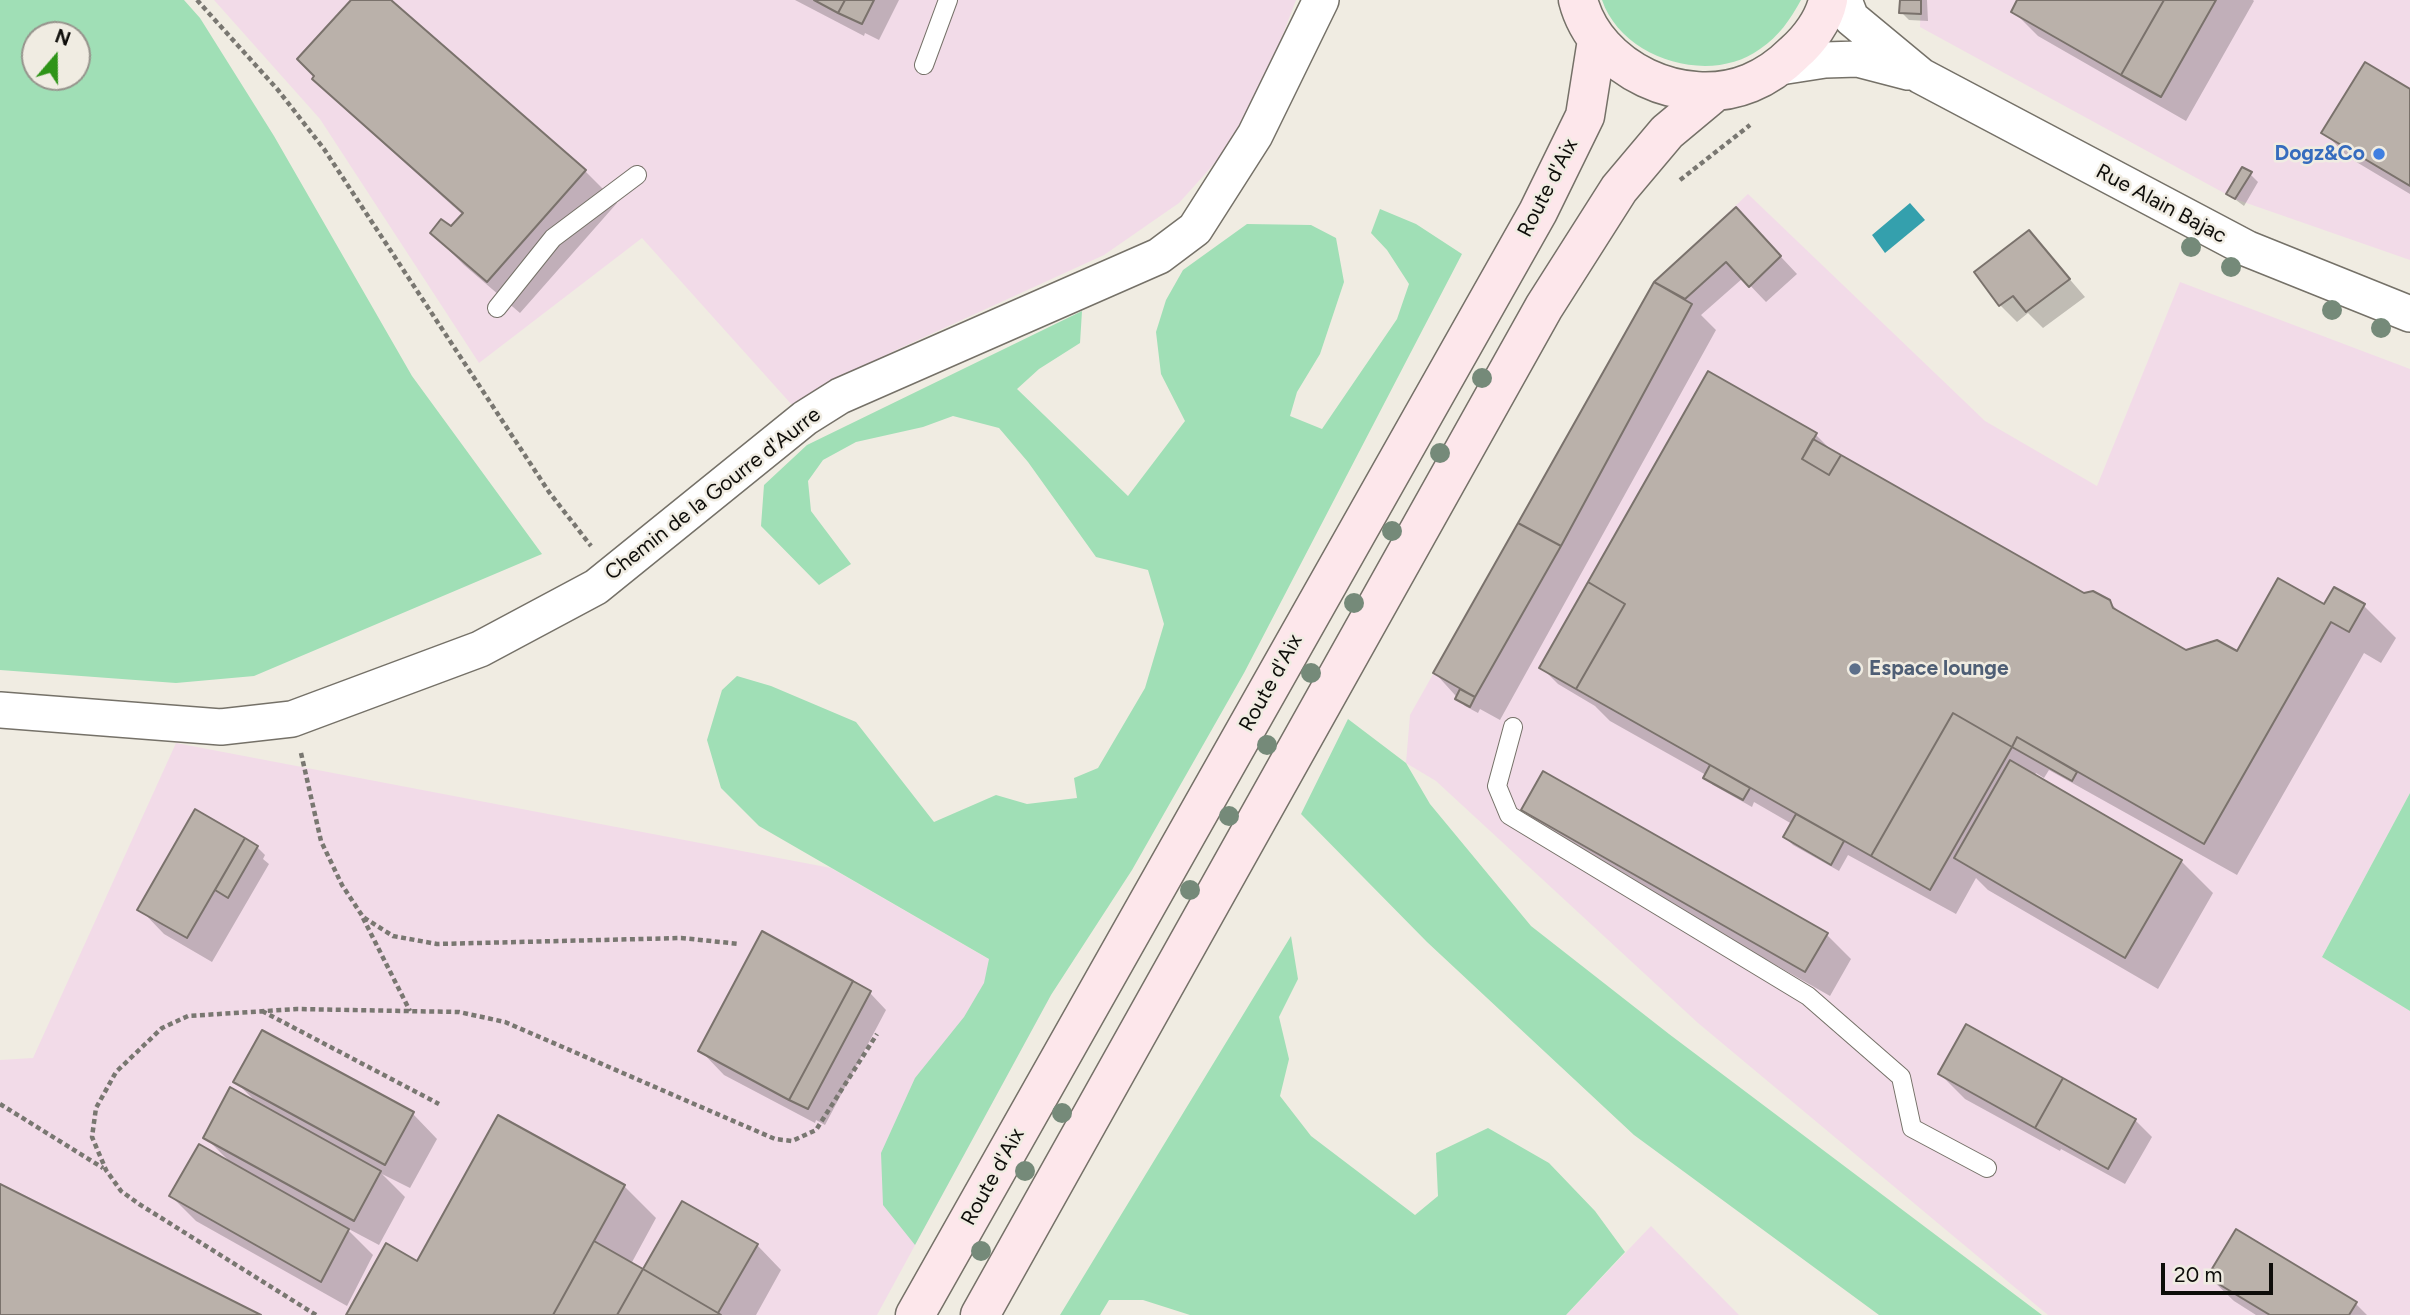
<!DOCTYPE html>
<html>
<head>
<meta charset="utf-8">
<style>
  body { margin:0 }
  #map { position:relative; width:2410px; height:1315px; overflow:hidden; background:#f0ece2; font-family:Figtree,sans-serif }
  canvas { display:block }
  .north { position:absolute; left:21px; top:21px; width:70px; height:70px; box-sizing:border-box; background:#f0ece2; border:2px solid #96938c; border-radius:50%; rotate:20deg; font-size:19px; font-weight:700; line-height:28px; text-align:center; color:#0e0d0a }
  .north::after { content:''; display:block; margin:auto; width:24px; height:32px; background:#2e9418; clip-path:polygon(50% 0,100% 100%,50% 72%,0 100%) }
  .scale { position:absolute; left:2161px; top:1263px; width:112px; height:32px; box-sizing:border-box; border:4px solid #0e0d0a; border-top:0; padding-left:9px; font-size:21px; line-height:24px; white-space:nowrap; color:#0e0d0a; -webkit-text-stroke:5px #f0ece2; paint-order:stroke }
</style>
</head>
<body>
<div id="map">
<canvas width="2410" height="1315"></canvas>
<div class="north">N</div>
<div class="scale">20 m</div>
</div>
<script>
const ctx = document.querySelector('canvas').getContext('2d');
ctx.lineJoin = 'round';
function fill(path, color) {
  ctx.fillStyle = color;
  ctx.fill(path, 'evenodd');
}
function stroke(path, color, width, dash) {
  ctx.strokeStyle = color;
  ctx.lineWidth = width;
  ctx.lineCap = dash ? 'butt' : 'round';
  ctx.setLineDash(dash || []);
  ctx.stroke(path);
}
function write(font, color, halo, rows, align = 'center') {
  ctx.font = font + ' Figtree,sans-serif';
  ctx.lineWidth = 5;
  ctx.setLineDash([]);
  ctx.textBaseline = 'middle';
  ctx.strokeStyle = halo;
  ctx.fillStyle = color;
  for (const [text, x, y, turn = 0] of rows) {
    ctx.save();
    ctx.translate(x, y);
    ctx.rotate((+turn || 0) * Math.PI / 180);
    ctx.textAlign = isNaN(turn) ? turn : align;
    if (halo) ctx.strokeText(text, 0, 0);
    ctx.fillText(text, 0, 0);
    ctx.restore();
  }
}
const industrial = new Path2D(`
  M214,0H1296L1274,58L1231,145L1179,203L1104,255L896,350L792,405L642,238L479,363L320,119Z
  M1921,0H2410V260L2235,199L1920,27Z
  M1748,194L1985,421L2097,486L2180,282L2410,369V793L2322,957L2410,1011V1315H2048L1698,1023L1436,781L1406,763L1410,715L1654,282Z
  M176,743L831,868L1051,995L877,1315H0V1060L33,1058Z
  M1651,1226L1739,1315H1566Z`);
const green = new Path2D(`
  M0,0H184L200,18L274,136L412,376L542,554L254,676L176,683L0,670ZM35,35H77V77H35Z
  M1602,0H1801C1790,20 1779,36 1760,49C1710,86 1622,59 1602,0Z
  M1380,209L1416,224L1462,254L1244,673L1132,870L1051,995L915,1245L883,1205L881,1153L915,1078L964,1017L984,983L989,959L759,826L721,788L707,740L722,690L737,676L771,686L856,722L934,822L996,795L1027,804L1077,798L1074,778L1098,768L1145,688L1164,624L1148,570L1096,557L1028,462L999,428L953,416L923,427L856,442L823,460L808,481L811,511L851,564L819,585L761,526L764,485L807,445L1082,311L1080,343L1039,369L1017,389L1128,496L1185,421L1161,374L1156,332L1166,300L1183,270L1247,224L1311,225L1336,238L1344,282L1320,354L1297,392L1290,416L1322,429L1397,319L1409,284L1387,250L1371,233Z
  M1348,719L1406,763L1430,804L1531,926L1669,1034L2042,1315H1879L1634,1135L1427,942L1301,814Z
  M2410,793V1011L2322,957Z
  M1291,936L1298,979L1279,1017L1289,1059L1280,1096L1311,1136L1415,1215L1438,1196L1436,1153L1488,1128L1549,1163L1595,1211L1625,1252L1566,1315H1190L1143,1300H1109L1100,1315H1060Z`);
const water = new Path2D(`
  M1910,203L1925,220L1885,253L1872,235Z`);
const shadow = new Path2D(`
  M353,0H388L585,171L617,203L520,313L464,265L432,233L451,229L463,215L347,111L314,79Z
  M795,0H899L879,40L865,33L864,36Z
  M1902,0H1927L1928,21L1909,20L1901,12Z
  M2019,0H2253L2254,1L2186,121L2038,36L2013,11Z
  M2410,91V194L2348,157L2324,132Z
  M2250,174L2258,182L2244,206L2228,194Z
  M1736,209L1797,274L1766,302L1743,278L1701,315L1716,330L1500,720L1480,709L1478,713L1465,706L1435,673L1656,283Z
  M2029,232L2085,297L2043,328L2028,313L2017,322L2000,305Z
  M1816,435L1833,452L2084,595L2109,602L2123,615L2186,652L2237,653L2325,607L2364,606L2396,638L2381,663L2364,653L2237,875L2049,770L2044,778L2036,773L2034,776L2181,861L2213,893L2158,989L1988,890L1976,878L1956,914L1848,855L1839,871L1793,845L1785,837L1792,824L1754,802L1752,807L1713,785L1705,777L1706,775L1610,721L1595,706L1558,684L1541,667Z
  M1523,810L1827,935L1851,959L1830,996L1548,835Z
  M195,812L257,847L265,855L263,859L269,864L212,962L164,934L140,909Z
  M870,993L886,1010L825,1125L816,1120L815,1123L724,1075L700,1050Z
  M1940,1074L2135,1120L2152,1137L2125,1184L2061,1149L2060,1151L1965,1099Z
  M235,1081L413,1114L437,1139L410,1188L382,1174L405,1197L379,1245L345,1227L373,1255L347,1306L196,1221L171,1196L230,1162L205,1137L256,1102Z
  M624,1186L656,1218L631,1264L644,1272L757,1245L781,1270L756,1315H348L418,1263Z
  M2237,1232L2356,1304L2367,1315H2256L2234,1301L2209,1277Z`);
const building = new Path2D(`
  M351,0H391L586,170L487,282L430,233L441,219L451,226L463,213L312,79L314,76L297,59Z
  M814,0H845L838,13Z
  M845,0H874L862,24L838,13Z
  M1900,0H1921V14L1899,13Z
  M2017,0H2164L2121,75L2011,12Z
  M2164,0H2216L2161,97L2121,75Z
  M2365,62L2410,89V186L2321,133Z
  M2242,167L2252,172L2235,199L2226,194Z
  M1736,207L1781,256L1749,287L1726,262L1685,299L1654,282Z
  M2029,230L2070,279L2026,312L2013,296L1999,306L1974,272Z
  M1654,282L1692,304L1561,546L1518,523Z
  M1708,371L1817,433L1802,459L1829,475L1841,455L2084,593L2093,591L2110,600L2113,608L2186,650L2217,640L2237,651L2278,578L2324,604L2334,587L2365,604L2349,632L2331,622L2204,844L2017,737L2012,747L1953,713L1871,856L1576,689L1625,604L1588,582Z
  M1813,439L1841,455L1829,475L1802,459Z
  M1518,523L1561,546L1475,697L1433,673Z
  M1588,582L1625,604L1576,689L1539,668Z
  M1460,689L1475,697L1470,707L1455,699Z
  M1953,713L2012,747L1930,890L1871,856Z
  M2017,737L2077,772L2072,781L2012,747Z
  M2010,760L2182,860L2125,958L1954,858Z
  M1710,765L1750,788L1743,800L1703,778Z
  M1543,771L1828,933L1805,972L1521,810Z
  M195,809L245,838L187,938L137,910Z
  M1796,814L1844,841L1831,865L1783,837Z
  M245,838L258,846L228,898L215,890Z
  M762,931L853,981L789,1100L698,1051Z
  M853,981L871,991L808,1109L789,1100Z
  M1966,1024L2063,1078L2035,1128L1938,1074Z
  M262,1030L414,1112L385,1165L233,1082Z
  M2063,1078L2136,1119L2108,1169L2035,1128Z
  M230,1087L381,1171L354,1221L203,1138Z
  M498,1115L625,1185L553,1315H346L386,1243L417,1261Z
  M199,1144L349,1229L321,1282L169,1196Z
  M0,1184L261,1315H0Z
  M682,1201L758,1244L718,1313L643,1269Z
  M2236,1229L2357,1302L2349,1315H2270L2207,1277Z
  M594,1241L643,1269L617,1315H553Z
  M643,1269L718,1313L721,1315H617Z`);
const path = new Path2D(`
  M197,0L278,90L324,149L549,492L591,546
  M1680,180L1750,125
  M301,753L321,841L342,885L363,917L393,936L437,944L681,938L740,944
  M363,918L410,1011
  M262,1011L439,1104
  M0,1104L103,1168
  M316,1315L139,1204L121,1191L106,1170L92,1137L96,1108L116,1072L162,1028L188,1016L297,1009L459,1012L505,1022L775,1139L792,1141L816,1130L877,1034`);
const service = new Path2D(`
  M924,65L948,0
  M497,308L553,238L637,175
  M1513,727L1497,786L1509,815L1808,996L1901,1077L1912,1128L1987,1168`);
const minor = new Path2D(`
  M1844,0L1851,18L1921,76L2248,249L2410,314
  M1780,67L1825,60L1858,59L1908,72
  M0,710L221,727L292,719L480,649L596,587L805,418L840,396L1159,256L1195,229L1255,135L1321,0`);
const secondary = new Path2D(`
  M1578,0C1596,70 1684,110 1750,83C1767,76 1781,66 1794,53C1809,40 1824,20 1828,0
  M915,1315L1538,212L1585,116L1597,40
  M980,1315L1544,307L1619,189L1667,132L1715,92`);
const trees = [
  [2191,247],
  [2231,267],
  [2332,310],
  [2381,328],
  [1482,378],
  [1440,453],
  [1392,531],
  [1354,603],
  [1311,673],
  [1267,745],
  [1229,816],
  [1190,890],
  [1062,1113],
  [1025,1171],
  [981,1251]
];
const markers = [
  [2379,154,7,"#3f7fe0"],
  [1855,669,7,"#5c6f8a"]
];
const shopNames = [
  ["Dogz&Co",2365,154]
];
const streetNames = [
  ["Route d'Aix",1548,188,-63],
  ["Rue Alain Bajac",2161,204,28],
  ["Chemin de la Gourre d'Aurre",713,494,-38],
  ["Route d'Aix",1271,683,-61],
  ["Route d'Aix",993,1177,-61]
];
const serviceNames = [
  ["Espace lounge",1869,669]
];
fill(industrial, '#f2dbe8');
fill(green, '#a0dfb6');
fill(water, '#34a0ad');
fill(shadow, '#0003');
fill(building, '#bab1aa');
stroke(building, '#7a726c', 2);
stroke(service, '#757168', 20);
stroke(minor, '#757168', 38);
stroke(secondary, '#757168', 41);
stroke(path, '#797771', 4.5, [5, 3.5]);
stroke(service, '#fff', 18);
stroke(minor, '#fff', 35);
stroke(secondary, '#fde7eb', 38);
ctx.fillStyle = '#758a79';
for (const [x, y] of trees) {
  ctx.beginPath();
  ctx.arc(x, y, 10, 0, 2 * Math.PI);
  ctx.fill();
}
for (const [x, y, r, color] of markers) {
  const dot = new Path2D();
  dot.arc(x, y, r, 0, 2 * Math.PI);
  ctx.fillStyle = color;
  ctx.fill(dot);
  stroke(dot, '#f0ece2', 2.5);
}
write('bold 21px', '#366cbe', '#f0ece2', shopNames, 'right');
write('21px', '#0e0d0a', '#f0ece2', streetNames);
write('bold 21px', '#4e5e75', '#f0ece2', serviceNames, 'left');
</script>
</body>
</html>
